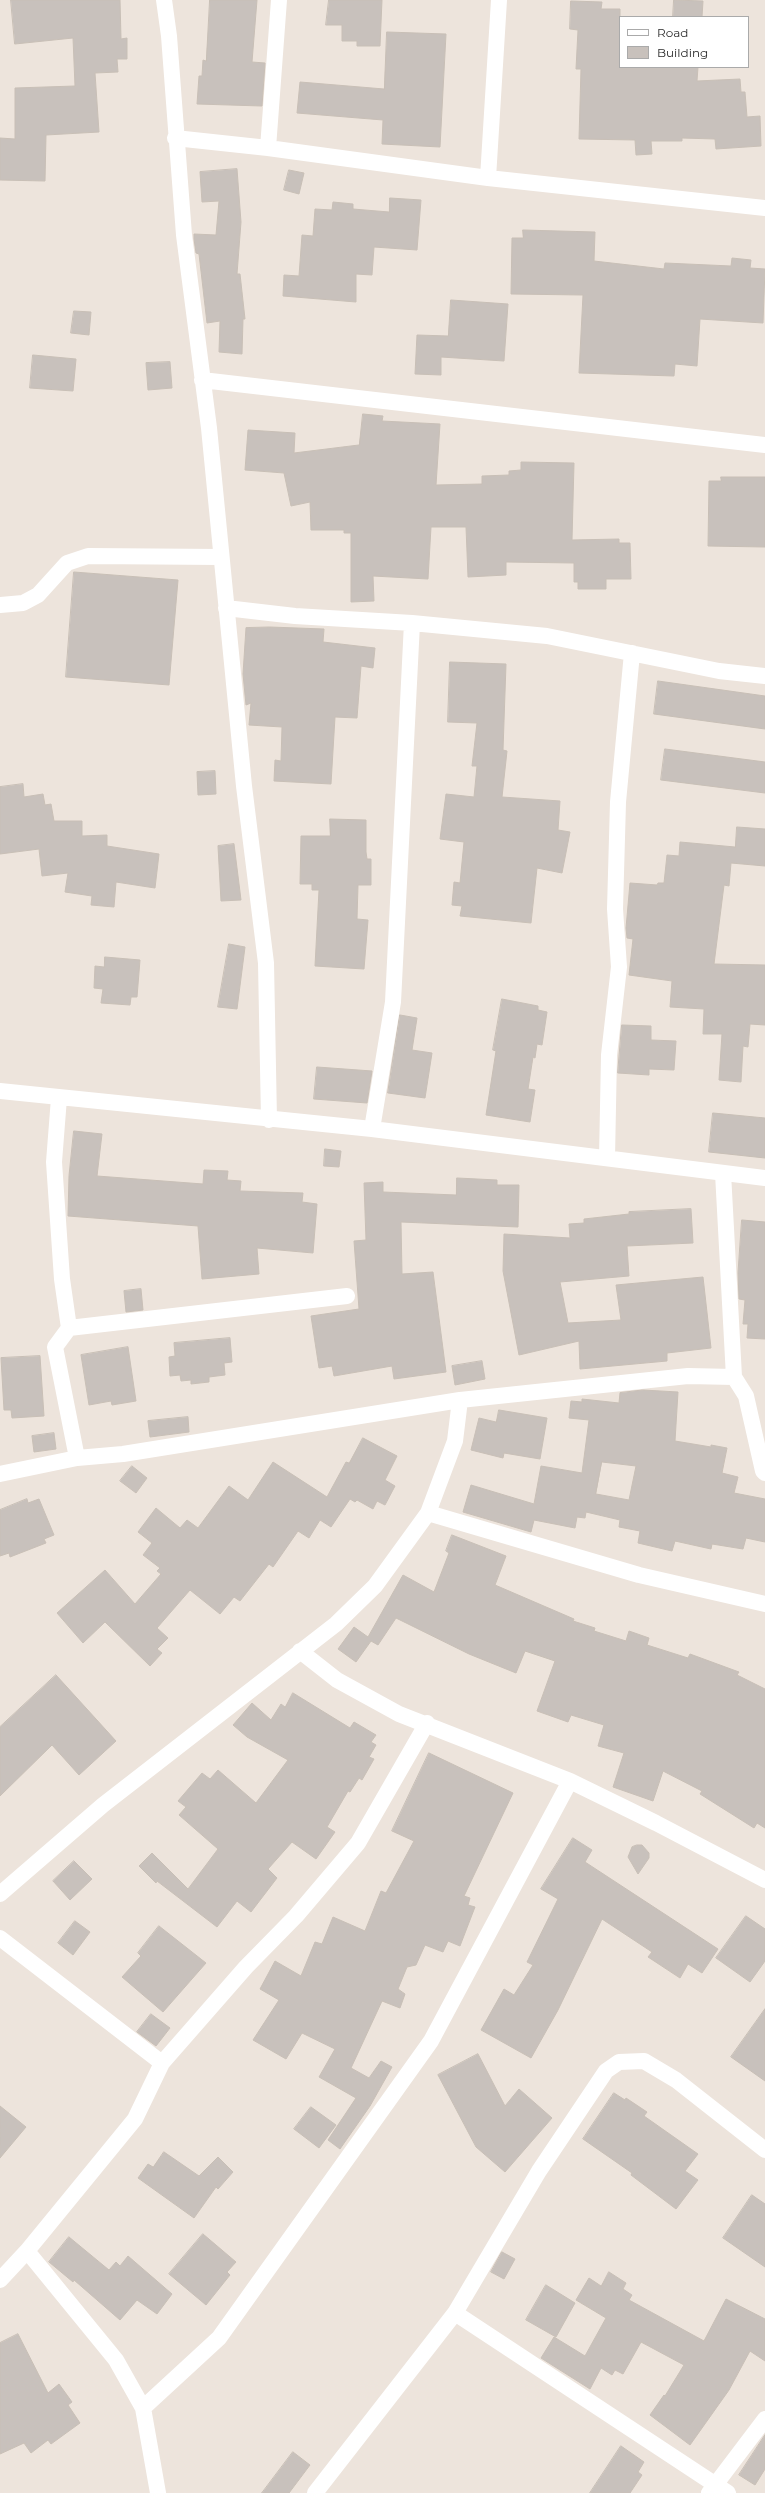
<!DOCTYPE html>
<html>
<head>
<meta charset="utf-8">
<style>
  body { margin:0 }
  #map { position:relative; width:765px; height:2493px; overflow:hidden; background:#ede4dc; font-family:Montserrat,sans-serif }
  canvas { display:block }
  .legend { position:absolute; left:619px; top:16px; width:130px; height:52px; box-sizing:border-box; background:#fff; border:1px solid #aaa; margin:0; padding:5px 7px; list-style:none; font-size:12px; color:#2a2a2a }
  .legend li { display:flex; align-items:center; gap:8px; height:20px }
  .legend b { width:20px; border:1px solid #aaa }
</style>
</head>
<body>
<div id="map">
<canvas width="765" height="2493"></canvas>
<ul class="legend">
<li><b style="height:5px;background:#fff"></b>Road</li>
<li><b style="height:11px;background:#c8c1bc"></b>Building</li>
</ul>
</div>
<script>
const ctx = document.querySelector('canvas').getContext('2d');
ctx.lineJoin = 'round';
function fill(path, color) {
  ctx.fillStyle = color;
  ctx.fill(path, 'evenodd');
}
function stroke(path, color, width, dash) {
  ctx.strokeStyle = color;
  ctx.lineWidth = width;
  ctx.lineCap = dash ? 'butt' : 'round';
  ctx.setLineDash(dash || []);
  ctx.stroke(path);
}
const building = new Path2D(`
  M11,0H120L121,39L127,38V59H117L118,72L95,73L99,132L46,135L45,181L0,180V138L15,139V88L75,86L73,38L15,44Z
  M210,0H257L252,62L265,63L262,106L197,104L199,76H202L203,60L206,61Z
  M329,0H382L380,46H357V41H342V25H326Z
  M674,0L703,1L702,17H673Z
  M571,1L602,2L601,9H620V67H698L697,81L740,79L741,92H745L747,117L760,116L761,146L716,149L715,139L682,138V141H651L652,154L636,155L635,140L579,139L581,69H576L578,30L570,29Z
  M387,32L446,34L440,147L382,144L383,120L297,113L300,82L384,89Z
  M237,169L241,222L237,274H240L245,319H243L242,354L219,352L220,321L207,323L199,254L196,253L194,239V234L216,235L219,201L202,202L200,172Z
  M289,170L304,173L299,194L284,190Z
  M390,198L421,200L417,250L374,247L372,275L356,274V302L283,296L284,275L299,276L302,235L313,236L315,209L332,210L333,202L353,204V209L389,212Z
  M523,230L595,232L594,261L664,269L665,263L731,266L732,258L751,260L750,268L765,269L763,323L700,319L697,366L675,364L674,376L579,373L583,295L511,294L512,238H523Z
  M451,300L508,304L504,361L441,357V375L415,374L417,335L448,336Z
  M74,311L91,312L89,335L71,333Z
  M33,355L76,359L73,391L30,388Z
  M170,362L172,388L148,390L146,363Z
  M363,414L383,416L382,421L440,424L436,485L482,484V476L509,475V471L521,470V462L574,463L572,540L619,539V543H630L631,579H606V589H578V582H574V563L506,562V575L468,577L466,527H431L428,579L373,576L374,601L351,602V533H344V530H311L310,502L291,506L284,473L245,470L248,430L295,433L294,453L359,445Z
  M721,477H765V547L708,546L709,481H721Z
  M74,572L178,580L169,685L66,677Z
  M270,627L324,629L323,642L375,648L373,668L361,666L357,718L335,717L331,784L274,781L275,760L281,761L282,727L249,725L251,703L246,705L243,674L246,628Z
  M450,662L506,664L503,750L507,751L502,797L560,801L558,830L570,832L562,873L537,868L531,923L460,916L462,906L452,905L454,882L460,883L464,842L440,839L446,794L474,797L477,766H472L477,723L448,722Z
  M658,681L765,696V729L654,714Z
  M665,749L765,762V793L661,780Z
  M215,771L216,794L198,795L197,772Z
  M23,784L24,797L43,794L45,805L51,804L54,821H82V836L107,835V846L159,854L155,888L116,882L114,907L91,905L92,896L65,892L68,873L42,876L39,849L0,854V787Z
  M330,819L366,820V852L367,859H371V885H358L357,919L368,920L364,969L315,966L319,890H312V884H300L301,836H330Z
  M737,827L765,829V866L731,863L729,886L724,885L714,964L765,965V1025L750,1024L748,1047L743,1046L741,1082L719,1080L722,1034H703L704,1009L670,1007L672,981L629,975L633,939L627,938L626,928L630,883L657,885L658,883H664L667,855L679,856L680,842L735,847Z
  M234,844L241,900L221,901L218,846Z
  M229,944L245,947L237,1009L218,1007Z
  M105,957L140,960L137,997H131L130,1005L101,1003L103,989L94,988L95,966L104,967Z
  M502,999L538,1006V1010L547,1012L542,1045L537,1044L535,1058L533,1057L528,1089L535,1090L530,1122L486,1115L496,1051L493,1050Z
  M400,1015L417,1018L412,1050L432,1053L425,1098L388,1093Z
  M622,1025L651,1026V1040L676,1041L674,1070L649,1069V1075L618,1073Z
  M317,1067L372,1071L367,1103L314,1099Z
  M713,1113L765,1118V1158L709,1152Z
  M74,1131L102,1134L97,1176L203,1184L204,1170L228,1171L227,1180L241,1181L240,1191L303,1193L302,1202L317,1204L313,1253L257,1248L259,1274L202,1279L198,1226L68,1216L69,1176Z
  M325,1149L341,1151L339,1167L324,1166Z
  M457,1178L497,1180V1185H519L518,1227L401,1222L402,1274L433,1272L446,1372L394,1379L392,1366L334,1376L332,1366L319,1368L311,1316L359,1309L354,1241L366,1240L364,1183L383,1182V1192L456,1195Z
  M691,1209L693,1243L627,1246L629,1276L560,1282L568,1323L621,1320L616,1285L703,1277L711,1348L667,1353V1361L580,1369L579,1341L519,1355L503,1271L504,1234L570,1238L569,1224L584,1223V1219L629,1214V1212Z
  M742,1220L765,1222V1339L747,1338L748,1324H743L745,1300L739,1299L738,1273Z
  M141,1289L143,1310L126,1312L124,1291Z
  M230,1338L232,1362L224,1363L225,1375L209,1377V1382L191,1384V1380L181,1381L180,1375L170,1376L169,1357L175,1356L174,1343Z
  M128,1347L136,1401L112,1405L111,1401L89,1405L81,1355Z
  M40,1356L44,1416L12,1418L11,1410H4L1,1358Z
  M482,1361L485,1379L455,1385L452,1366Z
  M643,1390L678,1392L675,1441L711,1447V1445L727,1448L722,1473L738,1477L734,1493L765,1499V1542L746,1538L743,1549L712,1544L711,1549L675,1541L672,1551L638,1543L640,1531L619,1527L620,1520L586,1512L585,1518L577,1517L575,1528L534,1520L531,1532L463,1512L471,1485L534,1504L541,1466L582,1473L589,1420L569,1418L571,1401L582,1402V1399L619,1403L620,1393ZM602,1462L636,1466L629,1500L596,1494Z
  M499,1410L547,1418L540,1459L504,1453L503,1458L471,1450L479,1418L496,1422Z
  M188,1417L189,1432L150,1437L148,1421Z
  M54,1433L56,1449L34,1452L32,1436Z
  M363,1438L397,1456L385,1480L395,1486L385,1505L377,1501L373,1509L357,1500L355,1502L350,1499L331,1527L320,1520L309,1538L298,1531L273,1567L269,1564L240,1601L234,1597L220,1614L190,1590L157,1628L168,1638L157,1649L162,1653L150,1666L105,1622L83,1643L57,1613L105,1570L135,1604L161,1574L157,1571L160,1568L143,1555L152,1543L138,1532L156,1508L180,1528L187,1520L198,1528L229,1486L248,1500L273,1462L327,1497L346,1462L349,1463Z
  M132,1466L147,1478L136,1493L120,1481Z
  M27,1499L28,1503L39,1499L54,1535L44,1539L46,1543L10,1557L9,1553L0,1556V1510Z
  M452,1535L506,1556L495,1585L574,1619L573,1621L595,1628L594,1631L626,1641L629,1631L649,1638L647,1645L688,1658L690,1654L739,1672L737,1675L765,1689V1828L757,1823L754,1828L700,1794L702,1791L663,1771L653,1801L613,1787L624,1753L598,1746L604,1725L571,1715L568,1722L537,1711L555,1661L525,1651L516,1673L469,1654L396,1618L378,1645L371,1641L356,1662L338,1649L354,1627L368,1637L403,1575L434,1592L449,1553L446,1551Z
  M56,1675L116,1741L79,1775L52,1745L0,1796V1727Z
  M293,1693L350,1728L354,1722L376,1735L371,1742L376,1745L369,1757L374,1759L362,1780L359,1778L350,1792L348,1791L327,1827L335,1832L316,1859L292,1842L268,1869L277,1878L251,1912L237,1901L217,1927L157,1881L156,1883L139,1866L152,1853L188,1889L218,1849L179,1815L186,1807L178,1801L202,1773L210,1779L218,1770L256,1803L288,1760L247,1737L233,1725L252,1703L271,1720L281,1704L285,1707Z
  M429,1753L513,1793L464,1896L470,1898L468,1905L475,1907L460,1946L448,1941L443,1952L425,1945L416,1965L407,1967L398,1989L405,1994L400,2008L382,2001L351,2068L369,2078L381,2061L392,2067L370,2106L340,2149L328,2140L356,2098L319,2077L335,2049L302,2033L286,2059L253,2040L279,2000L260,1989L275,1961L301,1976L315,1942L322,1944L333,1917L365,1931L381,1891L386,1893L414,1841L392,1831Z
  M573,1838L592,1850L585,1862L718,1949L702,1973L688,1964L680,1978L648,1957L652,1952L602,1919L558,2010L531,2058L481,2030L504,1989L514,1995L533,1965L527,1962L558,1899L541,1889Z
  M637,1845H642L649,1853V1858L638,1874L628,1857L632,1847Z
  M74,1861L92,1879L70,1900L53,1881Z
  M746,1916L765,1929V1961L750,1982L716,1958Z
  M75,1921L90,1932L73,1955L58,1943Z
  M159,1926L206,1963L163,2012L122,1977L141,1956L138,1953Z
  M765,2009V2081L731,2057Z
  M151,2014L170,2028L156,2046L137,2032Z
  M478,2054L505,2106L519,2089L552,2118L505,2172L476,2147L438,2075Z
  M614,2093L625,2100L626,2098L647,2112L644,2116L698,2154L685,2171L698,2180L676,2209L631,2175L632,2173L583,2139Z
  M0,2106L26,2127L0,2158Z
  M311,2107L336,2125L319,2148L294,2129Z
  M164,2152L199,2176L218,2157L233,2172L218,2189L216,2187L194,2218L138,2178L148,2164L153,2167Z
  M752,2195L765,2204V2267L723,2238Z
  M203,2234L236,2262L227,2272L230,2275L206,2305L169,2274Z
  M69,2237L109,2270L116,2262L120,2266L128,2256L172,2294L157,2314L137,2300L120,2320L74,2280L73,2282L49,2262Z
  M502,2252L515,2259L504,2279L491,2272Z
  M609,2272L626,2283L623,2289L632,2295L629,2300L704,2341L726,2299L765,2319V2361L750,2351L729,2390L690,2445L650,2415L664,2395L665,2396L684,2365L641,2342L623,2374L615,2370L612,2375L601,2368L590,2389L541,2358L554,2337L585,2356L606,2318L576,2300L589,2278L601,2286Z
  M546,2285L575,2303L556,2337L526,2320Z
  M18,2334L48,2393L59,2384L72,2402L68,2405L80,2423L51,2444L48,2440L31,2453L24,2443L0,2454V2343Z
  M765,2435V2469L755,2485L739,2475Z
  M621,2446L644,2462L638,2472L642,2475L630,2493H590Z
  M293,2452L310,2465L289,2493H262Z`);
const street = new Path2D(`
  M164,0L169,36L184,235L209,428L244,786L266,963L269,1120
  M175,138L268,148L488,178L765,208
  M268,148L279,0
  M488,178L499,0
  M202,380L765,445
  M0,605L23,603L38,595L67,563L88,556L221,557
  M226,608L295,616L412,623L547,636L719,671L765,676
  M0,1091L372,1129L765,1178
  M59,1098L54,1162L62,1279L69,1328L55,1347L77,1458
  M372,1129L393,1002L412,623
  M607,1158L609,1055L619,967L615,909L618,802L632,653
  M723,1173L734,1377L746,1396L763,1471L765,1473
  M69,1328L347,1296
  M0,1474L77,1458L123,1454L460,1400L688,1376L734,1377
  M428,1513L639,1575L765,1604
  M300,1651L337,1680L399,1714L570,1781L656,1823L765,1880
  M0,1894L103,1805L336,1624L375,1586L428,1513L455,1441L460,1400
  M0,1938L162,2063
  M27,2251L116,2360L143,2408L158,2493
  M0,2280L27,2251L135,2119L162,2063L246,1967L296,1916L358,1843L427,1723
  M455,2313L728,2493
  M143,2408L219,2338L431,2041L570,1781
  M315,2493L455,2313L539,2171L606,2071L619,2062L644,2061L676,2080L765,2150
  M709,2493L765,2419`);
fill(building, '#c8c1bc');
stroke(building, '#c8bfb6', 1);
stroke(street, '#fff', 16);
</script>
</body>
</html>
